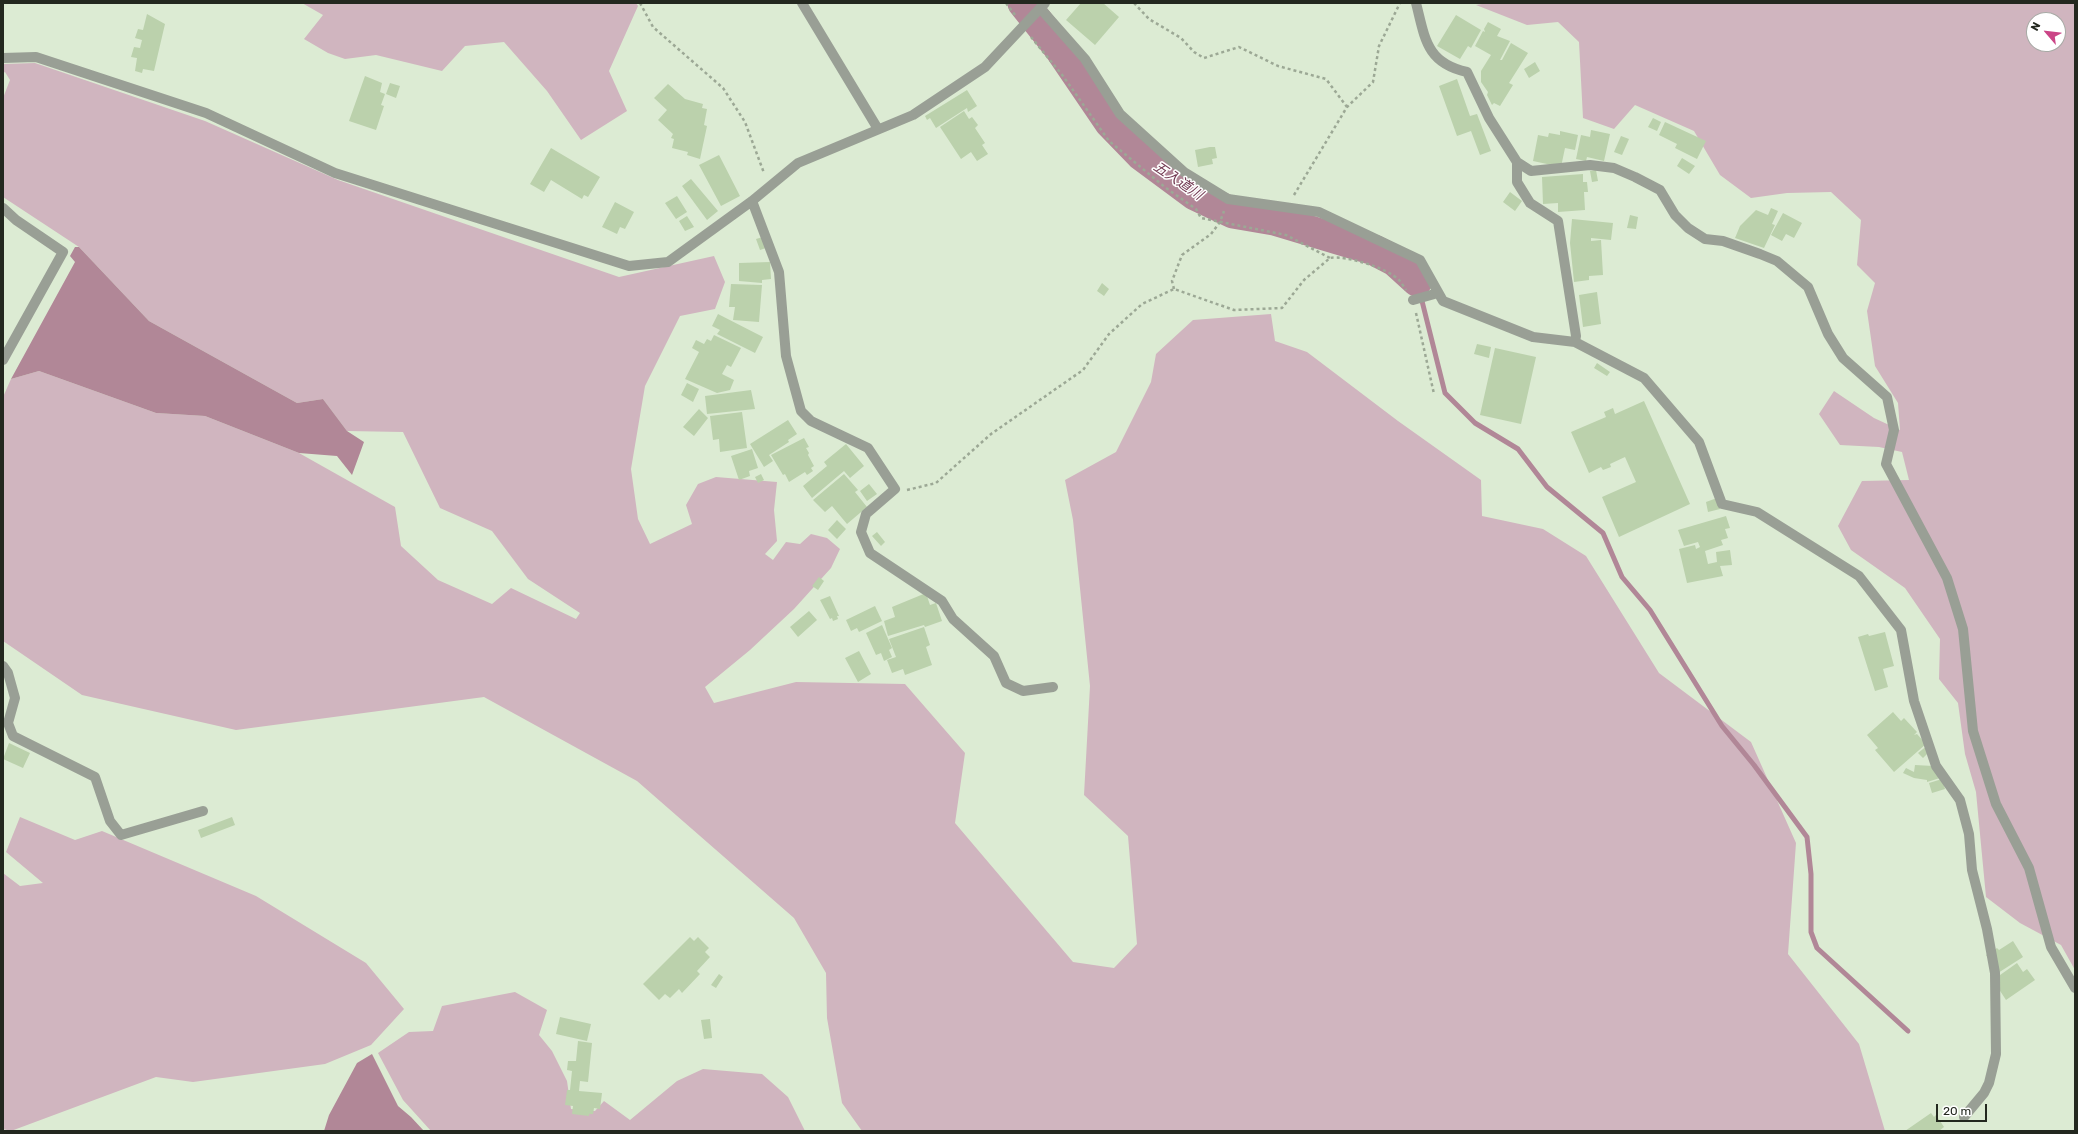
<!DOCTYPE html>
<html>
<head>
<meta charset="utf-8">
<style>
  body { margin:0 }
  #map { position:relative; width:2078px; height:1134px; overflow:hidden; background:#dcebd3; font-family:Rubik,sans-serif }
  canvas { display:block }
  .frame { position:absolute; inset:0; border:4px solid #23281f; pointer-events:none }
  .north { position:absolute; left:2026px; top:12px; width:40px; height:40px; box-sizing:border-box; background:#fff; border:1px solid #a7a9a5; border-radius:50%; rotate:298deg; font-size:11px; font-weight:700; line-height:16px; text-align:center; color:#23281f }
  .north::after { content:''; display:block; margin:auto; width:14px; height:18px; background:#cb4587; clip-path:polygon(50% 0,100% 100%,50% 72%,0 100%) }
  .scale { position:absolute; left:1936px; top:1104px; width:51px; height:18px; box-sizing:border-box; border:2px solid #23281f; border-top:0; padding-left:5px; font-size:12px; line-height:14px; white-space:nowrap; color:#23281f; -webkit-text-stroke:3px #fff; paint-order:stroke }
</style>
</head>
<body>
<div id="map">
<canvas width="2078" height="1134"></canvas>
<div class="frame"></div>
<div class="north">N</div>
<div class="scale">20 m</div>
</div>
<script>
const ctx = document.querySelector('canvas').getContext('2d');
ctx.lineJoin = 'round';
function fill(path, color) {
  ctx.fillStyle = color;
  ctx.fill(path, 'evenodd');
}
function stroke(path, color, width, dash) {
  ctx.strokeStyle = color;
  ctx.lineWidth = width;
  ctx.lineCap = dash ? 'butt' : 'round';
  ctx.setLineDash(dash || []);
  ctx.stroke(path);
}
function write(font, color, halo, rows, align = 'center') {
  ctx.font = font + ' Rubik,"Noto Sans JP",sans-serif';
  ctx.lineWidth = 3;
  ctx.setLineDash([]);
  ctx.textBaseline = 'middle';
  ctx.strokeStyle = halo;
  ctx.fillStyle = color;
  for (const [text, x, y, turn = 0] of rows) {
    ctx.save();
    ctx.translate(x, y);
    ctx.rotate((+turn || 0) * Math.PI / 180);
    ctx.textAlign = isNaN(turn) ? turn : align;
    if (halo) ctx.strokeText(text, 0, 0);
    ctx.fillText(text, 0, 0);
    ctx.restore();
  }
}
const green = new Path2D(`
  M302,3H636L638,6L609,71L627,111L581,140L547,91L504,42L465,46L442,71L376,55L345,59L328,53L304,39L323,15Z
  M1488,3H2075V970L2061,945L2020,923L1986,897L1976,792L1965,754L1958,703L1939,679L1940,639L1905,588L1851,550L1838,526L1862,481L1909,480L1902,452L1879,447L1840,445L1819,414L1834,391L1874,418L1900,430L1898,403L1875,366L1867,311L1875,283L1857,265L1861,220L1831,192L1787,193L1751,198L1720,175L1694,131L1635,105L1614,129L1583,118L1579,42L1558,22L1527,25L1476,5ZM2034,20H2058V44H2034Z
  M35,63L205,121L338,180L619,277L714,256L725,282L715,309L680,316L645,386L631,469L638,519L650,544L692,524L686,505L698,484L716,477L777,482L774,510L777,541L765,554L773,560L786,542L800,544L811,534L827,538L840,549L831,568L794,609L750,650L705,687L714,703L796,682L905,684L965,753L955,823L1073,962L1114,968L1137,944L1128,836L1084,795L1090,686L1073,520L1065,480L1116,452L1151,382L1156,354L1193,320L1271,314L1275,341L1307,352L1398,421L1481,480L1482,516L1543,529L1586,556L1659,673L1751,742L1796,843L1788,954L1859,1044L1885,1131H862L842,1103L827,1018L826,973L794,918L637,781L484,697L236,730L82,695L3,641V397L11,379L39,371L156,413L205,416L299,453L395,507L401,546L438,580L492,604L511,588L576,619L580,613L528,579L492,531L440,508L403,432L347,431L323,399L297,403L149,321L79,247L3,197V98L10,80L5,72L3,73V64Z
  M20,817L75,840L102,831L256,896L366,963L404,1009L371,1045L325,1064L193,1082L156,1077L11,1131L3,1129V873L20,886L43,883L6,852Z
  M515,992L547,1010L539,1035L552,1051L567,1081L571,1109L595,1111L604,1101L630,1120L677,1081L703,1069L762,1074L788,1097L805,1131H431L403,1100L378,1053L409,1032L433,1031L442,1006Z`);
const water = new Path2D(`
  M75,247H79L149,321L297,403L323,399L347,431L364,442L352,475L337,456L299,453L205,416L156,413L39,371L11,379L75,262L70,256Z
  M372,1054L398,1106L411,1117L424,1131H324L329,1115L357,1063Z`);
const stream = new Path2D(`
  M1417,281L1445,393L1475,423L1518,449L1547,487L1603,533L1622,577L1650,610L1722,726L1754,765L1807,837L1811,874V932L1817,948L1908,1031`);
const river = new Path2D(`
  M1023,3L1059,48L1110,123L1141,155L1195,195L1233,213L1274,220L1374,250L1395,261L1417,281`);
const building = new Path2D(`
  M1081,3H1103L1119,17L1095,45L1066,20Z
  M147,14L165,24L154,71L143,69L142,73L135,71L137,58L131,57L134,47L140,48L142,40L135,38L138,29L143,30Z
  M1456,15L1481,30L1471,48L1468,46L1460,59L1437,46Z
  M1488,22L1501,29L1497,36L1510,41L1500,60H1502L1511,43L1528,53L1509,83L1513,85L1500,106L1494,103L1492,105L1487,95L1488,92L1481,82V71L1491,55L1475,46L1483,31L1485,32L1484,29Z
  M1535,62L1540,71L1529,78L1524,69Z
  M365,76L382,83L380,92L385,94L381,105L384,106L376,130L349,121Z
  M1457,79L1470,116L1477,114L1491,151L1480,155L1471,131L1457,136L1439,86Z
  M390,83L400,86L396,98L386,94Z
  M668,84L685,99L703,104L702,108L707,109L704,125L707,126L700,159L687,155L688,152L672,148L674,139L671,138L673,134L658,120L667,110L654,98Z
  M967,90L977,106L968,112L967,108L936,128L930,118L927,120L925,116Z
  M964,111L969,119L972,117L978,125L975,128L985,143L982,145L988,154L977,161L971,152L961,159L940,127Z
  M1653,118L1661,122L1657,131L1648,127Z
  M1665,122L1706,141L1697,159L1675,148L1677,144L1659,135Z
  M1591,130L1610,134L1604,161L1587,157L1586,161L1576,159L1581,135L1590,137Z
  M1560,131L1578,135L1575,150L1565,148L1561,167L1533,161L1538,135L1548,137L1549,133L1560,135Z
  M1621,136L1629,139L1622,155L1614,152Z
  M1210,147H1215L1217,158L1212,159L1213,164L1198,167L1195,150Z
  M551,148L600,177L588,197L584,195L582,199L551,180L544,192L530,184Z
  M719,155L740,196L721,206L699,165Z
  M1682,158L1695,166L1689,174L1677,166Z
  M1596,170L1598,181L1592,182L1590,171Z
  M1583,174V182H1587L1588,192H1584L1585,210L1558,212V203L1543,204L1542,177Z
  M691,179L718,211L707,220L682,186Z
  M1510,192L1522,201L1515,211L1503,202Z
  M677,196L687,212L676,219L665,203Z
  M615,202L634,212L625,229L620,227L617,234L602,227Z
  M1771,208L1778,211L1772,224L1775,225L1764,248L1735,238L1740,226L1756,210L1768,215Z
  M1783,213L1802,223L1794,238L1786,234L1782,241L1771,235Z
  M1630,215L1638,217L1636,229L1627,228Z
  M687,216L694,227L685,231L679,221Z
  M1572,219L1613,223L1611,240L1591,238V241L1601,240L1603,275L1589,276V280L1574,282L1570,243Z
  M763,237L766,248L760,250L756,239Z
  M770,262L771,279L762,280V283L739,281V263Z
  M1102,283L1109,289L1104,296L1097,291Z
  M731,284L762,285L759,322L733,320L735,307H729Z
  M1597,292L1601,324L1583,327L1579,295Z
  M718,314L763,337L755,353L717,334L720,330L712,326Z
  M714,335L741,348L731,367L727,365L722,374L734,380L730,390L717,393L685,379L699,352L692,348L696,340L704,344L707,339L711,341Z
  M1477,344L1491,347L1489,358L1474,354Z
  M1495,348L1536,357L1521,424L1480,415Z
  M1597,363L1610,372L1607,376L1594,368Z
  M687,383L699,389L693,402L681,395Z
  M751,390L755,409L707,414L705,396Z
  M1644,401L1690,504L1619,537L1602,497L1636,482L1625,457L1610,464L1611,467L1603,470L1601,467L1589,473L1571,432L1606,417L1604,412L1613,408L1615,414Z
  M699,409L708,418L694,436L683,427Z
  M742,412L747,448L720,452L719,439L713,440L710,416Z
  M788,420L797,434L788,440L789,442L769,455L773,461L764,467L750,444Z
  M804,438L809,447L806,448L809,453L808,455L814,466L811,468L813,471L807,475L805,472L789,482L785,474L783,475L771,455Z
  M846,444L864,466L850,478L844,471L812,498L803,486L827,466L824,462Z
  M752,449L758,468L749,471L750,476L739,480L731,456Z
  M761,474L764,480L758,483L755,477Z
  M844,474L858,490L855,492L867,507L847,524L832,506L825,512L813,500Z
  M869,484L877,494L867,501L860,491Z
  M1717,498L1720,509L1708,512L1706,502Z
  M1726,516L1730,528L1725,529L1728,538L1721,540L1723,545L1705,551L1708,564L1717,562L1716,552L1730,550L1732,565L1720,566L1723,576L1687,583L1679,549L1695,545L1696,549L1700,547L1698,542L1684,546L1678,530Z
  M837,520L846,529L837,539L828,530Z
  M877,532L885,542L881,546L872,536Z
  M819,577L824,581L818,590L812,586Z
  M926,593L930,605L936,603L942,621L925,627L924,625L888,636L884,621L895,617L892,607Z
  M830,596L839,616H837L838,619L833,621L832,618L830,619L820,600Z
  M875,606L882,621L859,632L857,628L851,631L846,620Z
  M809,611L817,620L798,637L790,627Z
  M882,625L892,648L889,650L892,657L884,661L881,653L876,655L866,633Z
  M924,627L930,645L926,647L932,665L905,675L903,669L892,673L887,660L896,657L889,639Z
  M1885,632L1894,666L1883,669L1888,687L1875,691L1858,637L1868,634L1869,636Z
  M859,651L871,674L858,682L845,658Z
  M1893,712L1901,721L1904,718L1917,732L1914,735L1917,734L1926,744L1894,772L1875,750L1878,748L1867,735Z
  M9,743L30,753L23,768L3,759Z
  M1928,745L1932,749L1923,758L1918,753Z
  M1915,765L1933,766L1940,778L1927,782V780L1914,778L1903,773L1906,768L1914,772Z
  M1942,779L1945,789L1932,793L1929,783Z
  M232,817L235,825L201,838L198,830Z
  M690,937L694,941L698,937L709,948L705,952L710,957L697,971L700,974L682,993L679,989L670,998L665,994L659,1000L643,984Z
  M2013,941L2023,957L1998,973L1986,955L1997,948L1999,950Z
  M2017,963L2023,972L2027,969L2035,980L2006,1000L1993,980Z
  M719,974L723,977L716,988L711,985Z
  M560,1017L591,1024L587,1041L556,1034Z
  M710,1019L712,1038L704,1039L701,1020Z
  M578,1041L592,1043L588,1082L580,1081L579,1091L602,1093L600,1109L594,1108L593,1114H589V1116L572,1114L573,1106L565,1105L567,1090H570L572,1071L567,1070L568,1061H576Z
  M1931,1113L1934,1117L1936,1115L1944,1127L1939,1131H1905Z`);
const path = new Path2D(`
  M640,3L653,27L723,88L745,122L764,173
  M1006,3L1015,15
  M1134,3L1149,19L1181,38L1194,52L1204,58L1239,47L1278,66L1326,79L1347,107
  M1031,37L1063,76L1109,141L1166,188L1196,209L1201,218L1286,235L1330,258
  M1294,195L1347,107L1373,82L1379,46L1400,3
  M1174,289L1172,281L1182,255L1211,234L1220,222L1224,211
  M1416,313L1434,394
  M907,490L936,483L991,434L1083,370L1109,334L1142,304L1174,289L1234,310L1282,308L1304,280L1330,258C1346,255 1387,268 1399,280C1401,282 1404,287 1406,290`);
const minor = new Path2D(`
  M802,3L878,129
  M1416,3C1425,38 1426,63 1467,72L1489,118L1517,162L1531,171L1590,165L1614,168L1635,177L1660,190L1675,215L1688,228L1705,239L1723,241L1760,254L1777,261L1808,287L1828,334L1843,358L1887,397L1894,430L1886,464L1947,578L1963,629L1973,731L1996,804L2029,868L2051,947L2075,988
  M1040,8L1085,59L1120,114L1184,172L1228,199L1319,212L1420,260L1443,301L1533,337L1575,342L1644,378L1699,442L1722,504L1757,512L1859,576L1901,630L1914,701L1936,766L1960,800L1969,834L1972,870L1987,929L1995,973L1996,1054L1989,1083L1984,1093L1964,1117
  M3,58L36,57L206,113L335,173L629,266L668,262L752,201L798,163L913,115L985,67L1045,3
  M1517,162V182L1530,203L1558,221L1576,336L1575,342
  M752,201L779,272L786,356L801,411L811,421L868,448L895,489L866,514L861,532L870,553L942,601L953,619L994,656L1006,683L1023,691L1053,687
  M3,208L16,220L63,252L3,360
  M1413,300L1438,293
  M3,666L8,673L15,698L8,723L13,736L95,777L110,821L121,835L203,811`);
const waterNames = [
  ["五入道川",1178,181,34]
];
fill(green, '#d0b5bf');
fill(water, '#b18797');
stroke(stream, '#b18797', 5);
stroke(river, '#b18797', 31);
fill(building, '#bbd1ac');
stroke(path, '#9ca895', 2.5, [3, 3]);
stroke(minor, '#999f95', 10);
write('italic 14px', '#733a53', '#fff', waterNames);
</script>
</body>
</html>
